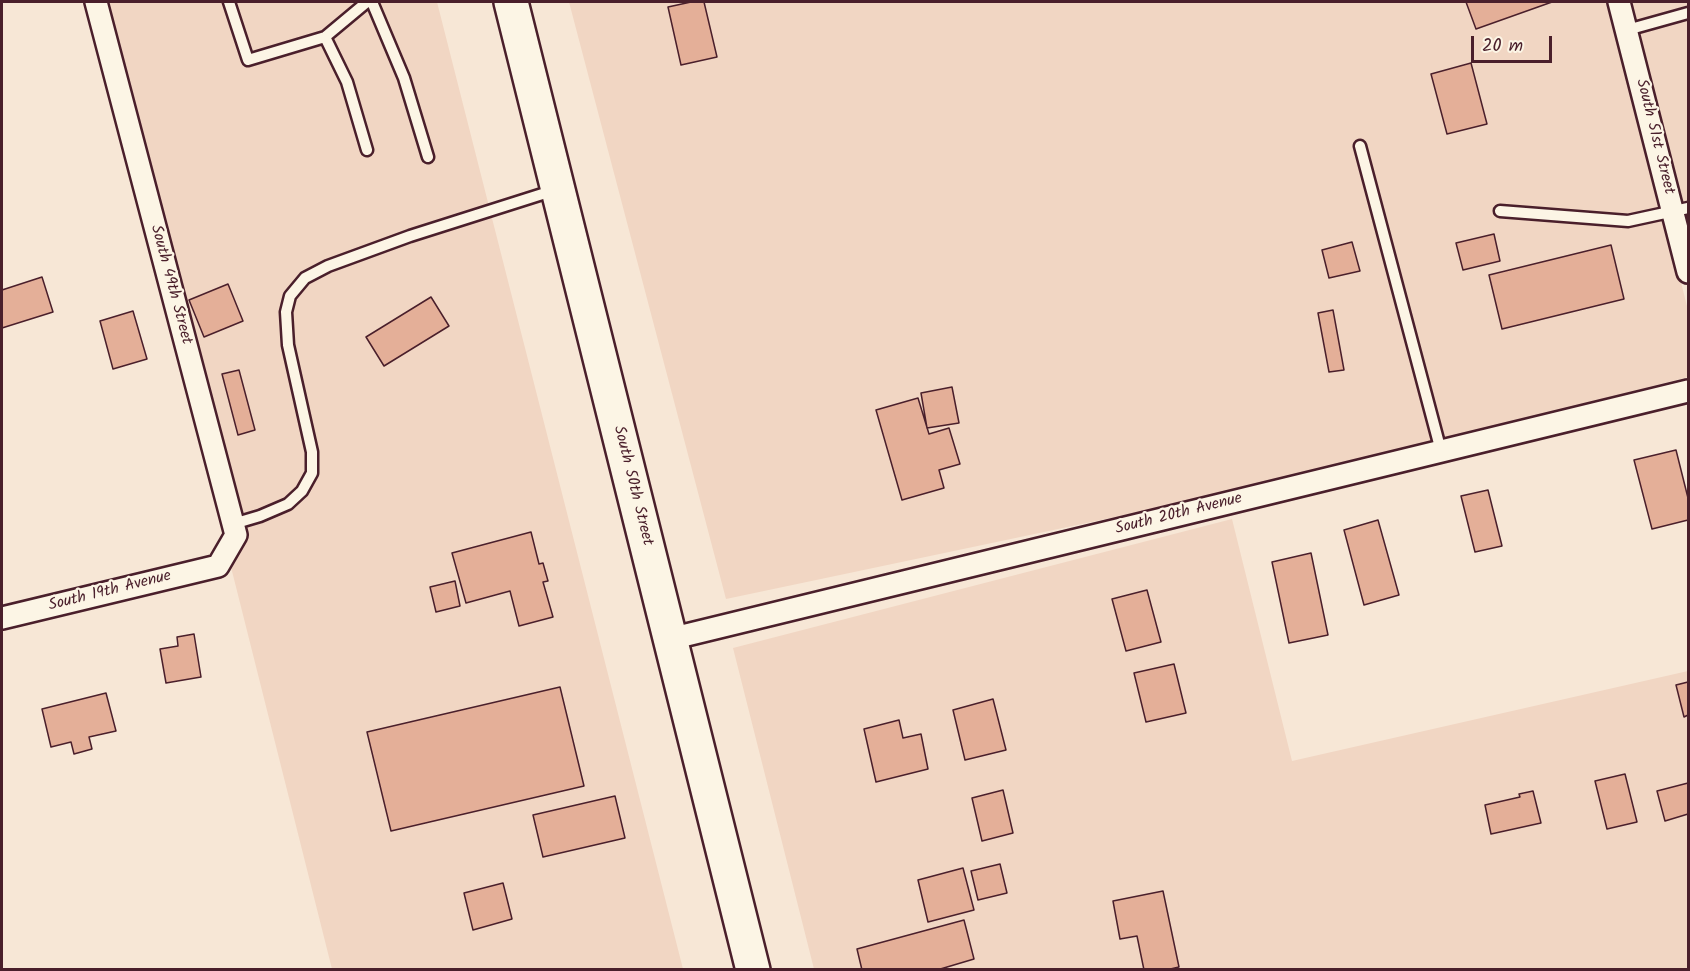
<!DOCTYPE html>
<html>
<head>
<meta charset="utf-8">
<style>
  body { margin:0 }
  #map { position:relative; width:1690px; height:971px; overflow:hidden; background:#f7e7d6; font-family:Kalam,sans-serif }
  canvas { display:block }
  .frame { position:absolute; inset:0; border:3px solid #4a1f2b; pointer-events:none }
  .scale { position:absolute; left:1471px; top:36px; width:81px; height:27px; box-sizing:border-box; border:3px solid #4a1f2b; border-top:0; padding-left:8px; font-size:18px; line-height:21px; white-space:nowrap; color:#4a1f2b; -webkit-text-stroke:4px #fcf5e5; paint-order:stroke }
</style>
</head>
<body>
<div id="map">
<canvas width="1690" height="971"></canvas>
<div class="frame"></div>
<div class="scale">20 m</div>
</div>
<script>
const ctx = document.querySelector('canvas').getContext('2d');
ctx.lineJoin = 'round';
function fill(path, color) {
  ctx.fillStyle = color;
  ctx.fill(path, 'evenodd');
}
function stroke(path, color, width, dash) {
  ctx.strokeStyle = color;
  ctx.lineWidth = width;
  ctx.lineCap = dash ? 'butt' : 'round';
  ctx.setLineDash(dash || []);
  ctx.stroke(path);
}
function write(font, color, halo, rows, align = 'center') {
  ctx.font = font + ' Kalam,sans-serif';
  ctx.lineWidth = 4.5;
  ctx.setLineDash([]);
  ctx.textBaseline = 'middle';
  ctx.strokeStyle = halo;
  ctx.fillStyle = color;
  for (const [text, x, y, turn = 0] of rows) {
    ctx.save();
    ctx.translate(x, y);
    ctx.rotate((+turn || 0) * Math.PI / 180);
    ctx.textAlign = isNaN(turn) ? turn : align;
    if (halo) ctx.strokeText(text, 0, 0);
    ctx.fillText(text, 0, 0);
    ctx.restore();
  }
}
const built = new Path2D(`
  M89,2H437L683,969H332Z
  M569,2H1610L1688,310V377L1286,481L726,599Z
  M1622,2H1688V258Z
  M1232,519L1292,761L1688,671V969H814L733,648Z`);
const building = new Path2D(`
  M691,2H704L717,57L681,65L668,7Z
  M1466,2H1552L1476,29Z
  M1471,63L1487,124L1447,134L1431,74Z
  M1494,234L1500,261L1463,270L1456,243Z
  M1352,242L1360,271L1329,278L1322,250Z
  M1611,245L1624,299L1502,329L1489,275Z
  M42,277L53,312L2,328V290Z
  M228,284L243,321L204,337L189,300Z
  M431,297L449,326L384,366L366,337Z
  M1333,310L1344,370L1329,372L1318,313Z
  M133,311L147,359L113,369L100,321Z
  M239,370L255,430L238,435L222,374Z
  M952,387L959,423L927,428L921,393Z
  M918,398L929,434L949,428L960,464L939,470L944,488L902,500L876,410Z
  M1676,450L1688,498V520L1652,529L1634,460Z
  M1488,490L1502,546L1475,552L1461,496Z
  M1378,520L1399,595L1364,605L1344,530Z
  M531,532L539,564L543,563L548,581L543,582L553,617L519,626L510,591L466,603L452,553Z
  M1311,553L1328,635L1289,643L1272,562Z
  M455,581L460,606L436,612L430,587Z
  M1147,590L1161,642L1126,651L1112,599Z
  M194,634L201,677L166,683L160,649L178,646L177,637Z
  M1174,664L1186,713L1146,722L1134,673Z
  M1688,682V715L1684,717L1676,685Z
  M560,687L584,786L391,831L367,732Z
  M106,693L116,731L89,737L92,749L74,754L71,742L51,747L42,709Z
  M993,699L1006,750L965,760L953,710Z
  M899,720L903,738L921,734L928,769L876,782L864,729Z
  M1625,774L1637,822L1607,829L1595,781Z
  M1688,783V814L1665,821L1657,791Z
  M1003,790L1013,833L982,841L972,798Z
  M1533,791L1541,823L1491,834L1485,805L1520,797L1519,794Z
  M615,796L625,838L543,857L533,815Z
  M1000,864L1007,893L978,900L971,871Z
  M963,868L974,910L928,922L918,880Z
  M503,883L512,919L473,930L464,893Z
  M1163,891L1179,967L1166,970H1144L1137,936L1120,939L1113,901Z
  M964,920L974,959L937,970H862L857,949Z`);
const lane = new Path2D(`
  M229,2L248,60L325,37L367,2
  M372,2L404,78L428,157
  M1627,30L1688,13
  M325,37L347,82L367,150
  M1360,146L1441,451
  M1500,211L1628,221L1688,208
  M233,524L260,516L288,504L302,491L312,473V452L288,345L286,312L290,296L305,278L328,266L410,236L555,190`);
const street = new Path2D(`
  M1619,2L1688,272
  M2,618L218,566L236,535L96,2
  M670,639L1688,391`);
const primary = new Path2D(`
  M511,2L753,970`);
const streetNames = [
  ["South 51st Street",1654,137,76],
  ["South 49th Street",170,285,75],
  ["South 50th Street",632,486,76],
  ["South 20th Avenue",1179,515,-14],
  ["South 19th Avenue",110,592,-14]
];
fill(built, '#f1d6c3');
fill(building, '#e4af98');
stroke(building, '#4a1f2b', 1.5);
stroke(lane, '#4a1f2b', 15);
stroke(street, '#4a1f2b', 26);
stroke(primary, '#4a1f2b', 38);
stroke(lane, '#fcf5e5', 10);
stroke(street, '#fcf5e5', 21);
stroke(primary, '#fcf5e5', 33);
write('16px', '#4a1f2b', '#fcf5e5', streetNames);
</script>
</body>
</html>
